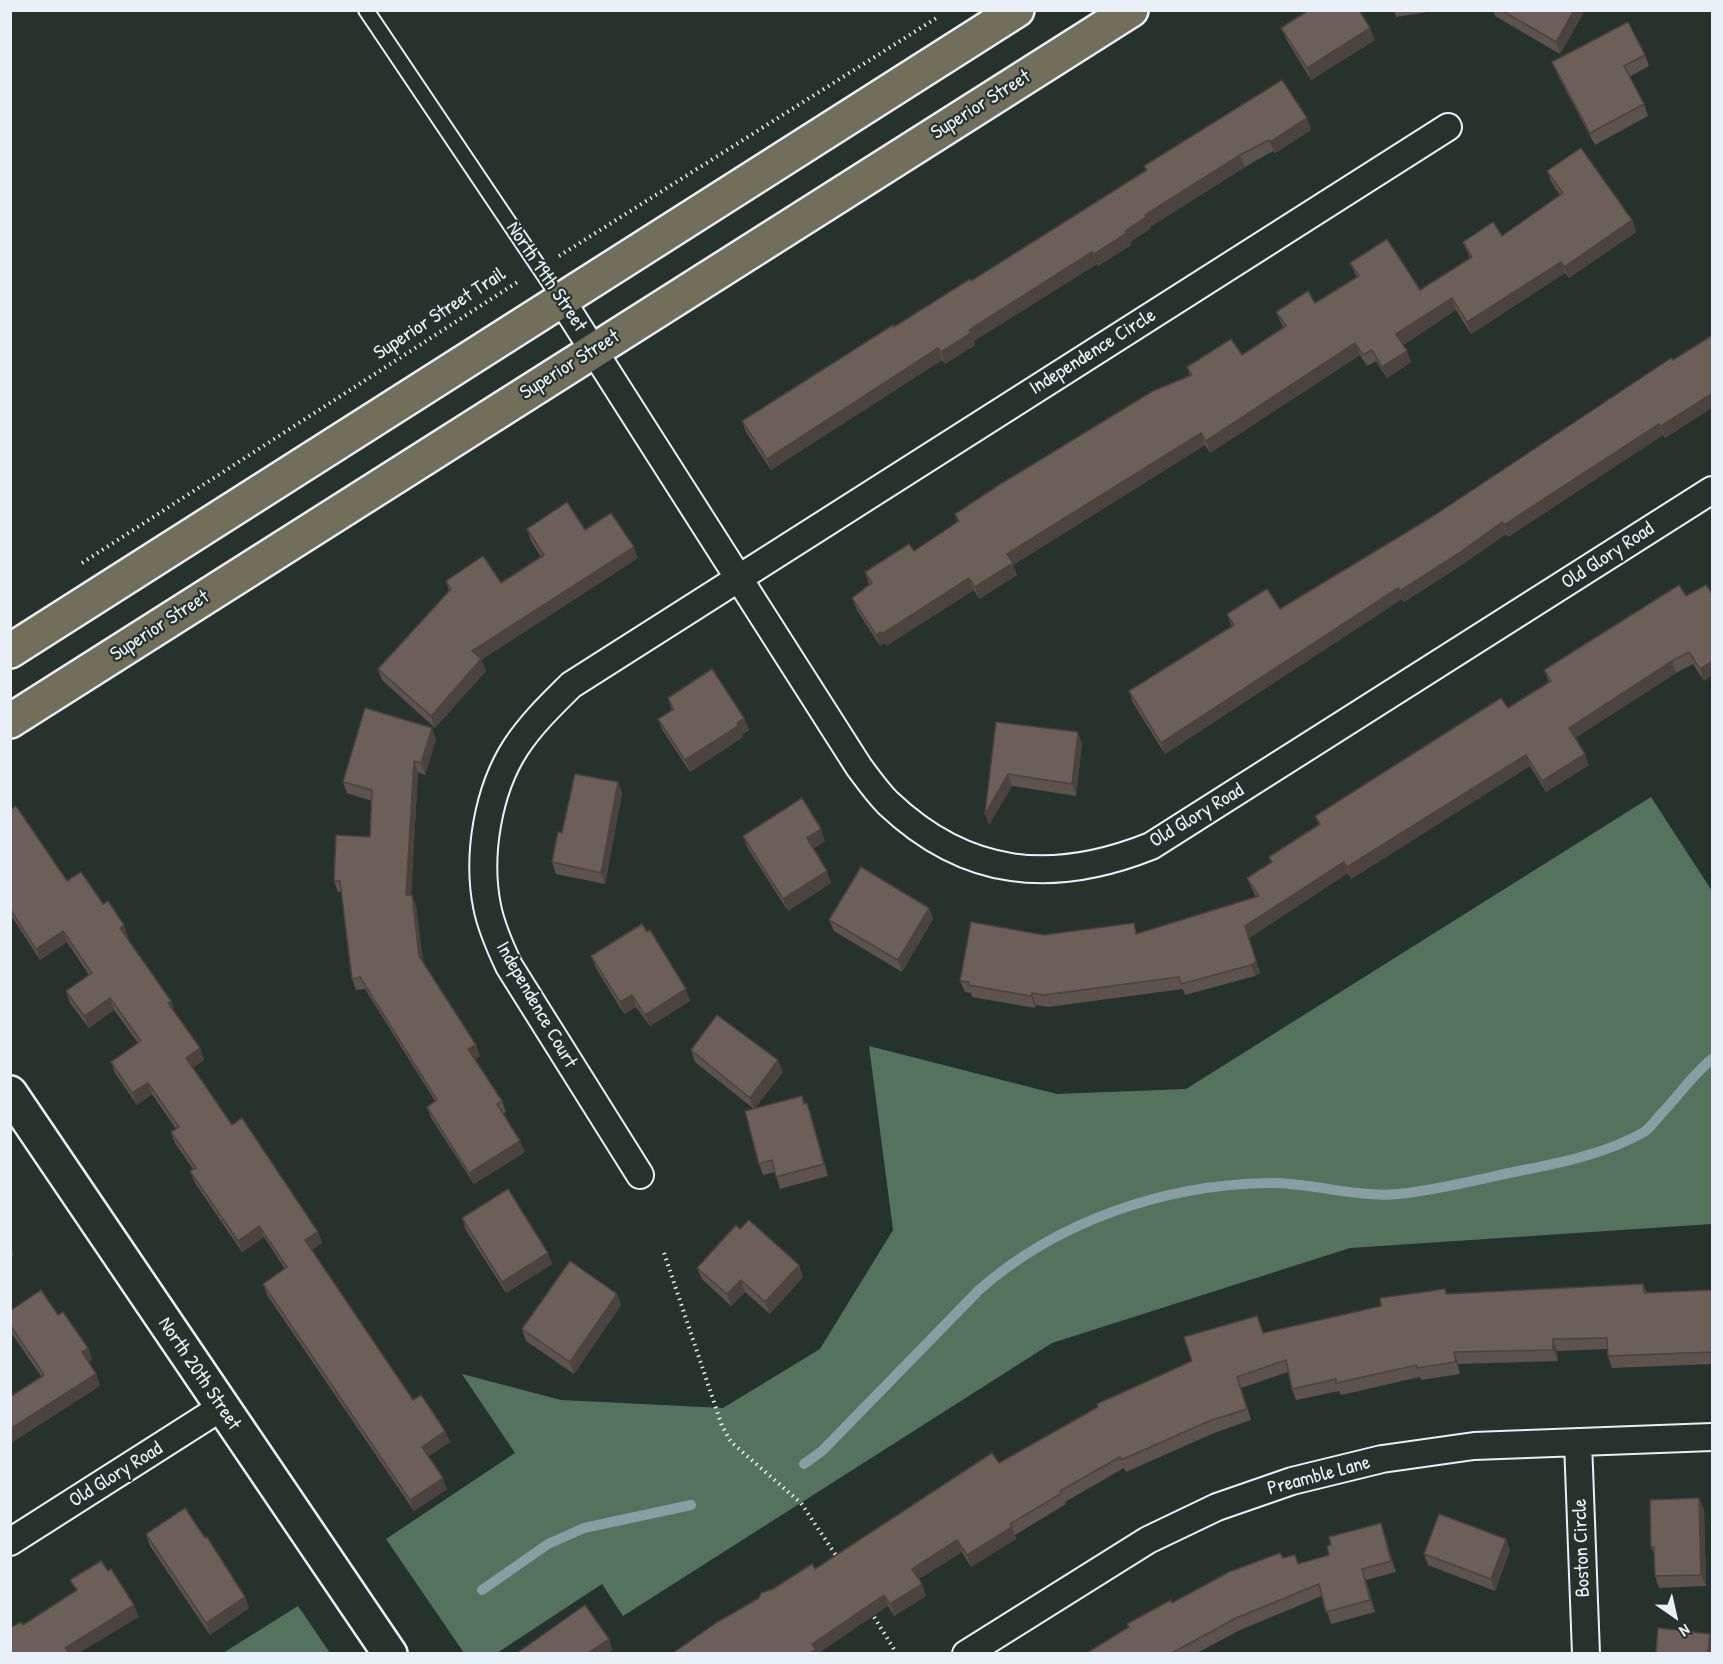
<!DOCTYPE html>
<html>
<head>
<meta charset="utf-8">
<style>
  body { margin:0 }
  #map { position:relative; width:1723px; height:1664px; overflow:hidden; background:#26332d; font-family:"Patrick Hand",sans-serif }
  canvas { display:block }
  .frame { position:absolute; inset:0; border:12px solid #e8f1f8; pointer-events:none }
  .north { position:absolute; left:1645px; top:1586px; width:60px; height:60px; -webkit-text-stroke:4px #26332d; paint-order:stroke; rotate:146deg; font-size:16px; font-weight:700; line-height:24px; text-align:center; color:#e8f1f8 }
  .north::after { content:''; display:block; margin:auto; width:21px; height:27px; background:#e8f1f8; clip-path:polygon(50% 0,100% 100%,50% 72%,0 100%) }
</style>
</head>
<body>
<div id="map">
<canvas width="1723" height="1664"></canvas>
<div class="frame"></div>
<div class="north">N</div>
</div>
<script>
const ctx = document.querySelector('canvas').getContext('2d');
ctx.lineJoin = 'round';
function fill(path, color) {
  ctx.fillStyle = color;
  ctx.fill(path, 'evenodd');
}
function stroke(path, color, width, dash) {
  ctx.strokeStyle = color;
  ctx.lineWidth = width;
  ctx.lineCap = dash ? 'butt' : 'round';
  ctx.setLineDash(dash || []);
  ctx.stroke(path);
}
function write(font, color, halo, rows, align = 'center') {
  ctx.font = font + ' "Patrick Hand",sans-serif';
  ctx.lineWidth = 4.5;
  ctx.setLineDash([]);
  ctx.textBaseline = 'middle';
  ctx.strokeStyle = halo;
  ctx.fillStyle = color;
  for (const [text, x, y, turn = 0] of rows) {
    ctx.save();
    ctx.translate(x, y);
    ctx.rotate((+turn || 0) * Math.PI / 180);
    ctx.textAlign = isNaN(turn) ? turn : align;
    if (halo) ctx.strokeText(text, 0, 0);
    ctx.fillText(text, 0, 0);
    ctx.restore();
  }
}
const green = new Path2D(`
  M1651,797L1712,891V1224L1350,1248L1052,1343L623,1616L602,1584L497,1653H464L386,1539L515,1453L462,1374L561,1400L723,1408L820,1349L893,1230L869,1046L1057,1094L1186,1089Z
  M298,1606L330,1653H223Z`);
const stream = new Path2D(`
  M804,1464L822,1451L979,1290C1057,1221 1164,1185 1267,1183C1311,1182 1355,1198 1398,1194C1439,1190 1479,1179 1519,1171C1560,1163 1608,1153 1644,1132C1650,1128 1655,1121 1660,1115C1678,1097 1692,1075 1712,1059
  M482,1590L548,1544L584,1528L691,1505`);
const path = new Path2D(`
  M559,256L938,17
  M82,563L519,281
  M664,1253L722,1426L731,1442L801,1503L837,1557
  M871,1612L897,1654`);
const lane = new Path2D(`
  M366,10L561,300`);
const street = new Path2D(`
  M562,301L859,767C868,779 877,792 888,803C967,878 1053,885 1151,846L1712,490
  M640,1175L509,966C500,947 491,927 487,906C477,855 488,790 516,747C532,723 551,705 571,685L1448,127
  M1578,1442L1586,1654
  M10,1542L222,1407
  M966,1654L1148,1540L1217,1507L1292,1481L1382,1459L1474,1446L1712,1437`);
const secondary = new Path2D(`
  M10,1093L390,1654`);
const primary = new Path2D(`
  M10,651L1017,10
  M10,721L1131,10`);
const wall = new Path2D(`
  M1394,10H1440L1396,17Z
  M1493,10H1585L1560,54L1495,16Z
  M1281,28L1375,40L1311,80L1286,39Z
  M1645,55L1649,66L1629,77L1644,104L1648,116L1595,145L1557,74L1552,62Z
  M1311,130L1275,153L1273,151L1245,167L1150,227V229L1130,242L1131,245L1098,266L1097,264L974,341L975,345L945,364L942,360L771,470L746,432L742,421L894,327L971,281L1146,170L1144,166Z
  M1547,171L1632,220L1636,232L1569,278L1565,273L1471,334L1456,310L1403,345L1411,362L1387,378L1376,361L1367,366L1360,355L1210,453L1205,445L1013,565L1017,575L979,599L974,590L886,646L885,643L880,646L857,610L852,598L869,584L865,572L914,551L958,522L955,514L1190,376L1187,367L1242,355L1284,328L1281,323L1276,312L1315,303L1357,278L1350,263L1420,290L1470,258L1463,242L1502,236L1560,195L1552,183Z
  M1713,335V407L1665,438L1663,435L1508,537L1506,534L1463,564L1404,602L1402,599L1165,754L1133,703L1129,691L1232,627L1227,614L1280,609L1435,515L1673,360Z
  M527,529L585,530L638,558L481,660L486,671L435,728L382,680L378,669L449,591L446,581L501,583L541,557L531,541Z
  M1679,585L1704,681L1693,664L1676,673L1575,738L1589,765L1546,792L1530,766L1351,879L1348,873L1249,938L1260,973L1255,976L1185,995L1183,989L1048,1007L1036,1005L1035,1008L972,997L971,993L965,992L960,981L1044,935L1138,934L1256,897L1252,889L1247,878L1271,862L1269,857L1319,825L1315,816L1508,708L1549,682L1544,670Z
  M668,698L744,718L749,730L742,735L743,737L690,772L663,731L658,719L672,710Z
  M996,722L1082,744L1076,796L1012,786L989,825Z
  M436,739L425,775L418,772L411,895L416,906L423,962L480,1056L475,1059L502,1101L506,1112L503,1114L525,1152L474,1184L431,1118L427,1107L435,1101L365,989L356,990L352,979L341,892H338L334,881L370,837L372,801L347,793L343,782Z
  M618,782L622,794L605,884L556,874L552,862Z
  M10,810L67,881L103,904L128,937L126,938L175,1012L200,1048L204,1060L192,1068L232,1125L318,1232L322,1243L312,1250L413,1400L445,1431L450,1442L428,1456L447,1489L414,1511L267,1295L263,1284L285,1269L264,1237L242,1252L195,1183L190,1171L193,1169L175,1143L171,1132L176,1129L152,1094L137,1105L115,1073L111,1062L138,1043L114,1010L89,1028L70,1003L66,991L89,975L67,942L40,960L10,914Z
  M743,836L825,841L813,849L831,883L788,911L747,847Z
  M929,908L933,919L902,972L834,931L829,920Z
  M647,932L690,1001L650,1026L636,1007L624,1014L596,968L591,956Z
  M691,1050L783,1072L755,1108L807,1103L811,1115L828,1176L780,1189L775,1172L763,1175L759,1164L754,1109L695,1062Z
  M462,1218L552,1264L506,1293L466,1230Z
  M799,1265L803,1277L770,1314L745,1292L731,1306L702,1279L697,1268Z
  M1643,1284L1647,1293L1713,1290V1364L1612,1368L1608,1356V1349L1557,1351L1558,1361L1458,1364L1460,1374L1421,1380L1420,1377L1341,1395L1339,1391L1296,1400L1292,1389L1288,1372L1241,1388L1251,1420L1214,1433L1126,1472L1124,1468L1065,1502L1066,1504L1015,1535L1016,1539L971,1567L962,1552L919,1579L922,1584L926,1596L894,1616L888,1606L773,1589L815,1569L999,1463L1263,1333L1381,1306L1445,1289L1447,1294Z
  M617,1294L621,1305L574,1374L526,1341L522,1329Z
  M10,1311L58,1315L88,1348L92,1360L88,1362L96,1374L100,1386L41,1376L10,1331Z
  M1704,1509L1706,1586L1659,1588L1655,1576V1556L1651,1547Z
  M1381,1523L1396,1572L1366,1580L1375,1612L1331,1624L1322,1596L1240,1630L1197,1653H1087L1129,1628L1127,1624L1172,1603L1283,1558L1298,1564L1329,1555L1331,1545Z
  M146,1534L245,1597L249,1608L210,1635L150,1546Z
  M1510,1550L1495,1591L1428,1565L1424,1554Z`);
const shadedWall = new Path2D(`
  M1574,10H1585L1560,54L1556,42Z
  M1370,28L1375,40L1311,80L1307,68Z
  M1307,118L1311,130L1275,153L1270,142Z
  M1240,155L1245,167L1150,227V229L1130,242L1131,245L1098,266L1094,254L1145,215Z
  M1632,220L1636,232L1569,278L1564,267Z
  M1092,252L1097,264L974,341L975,345L945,364L941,352L969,330Z
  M1561,262L1565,273L1471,334L1467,322Z
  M1452,298L1456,310L1400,346L1396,334Z
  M1355,343L1360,355L1210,453L1206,441Z
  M938,348L942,360L771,470L767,459Z
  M1407,351L1411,362L1387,378L1382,367Z
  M1713,393V407L1665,438L1661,426Z
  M1659,424L1663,435L1508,537L1504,525Z
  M1201,433L1205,445L1013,565L1017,575L979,599L975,587L1007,554Z
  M1502,522L1506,534L1463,564L1404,602L1400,591Z
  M634,547L638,558L481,660L486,671L435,728L431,716L472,651Z
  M969,578L974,590L886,646L882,634Z
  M1398,588L1402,599L1165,754L1161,743Z
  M881,632L885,643L880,646L876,635Z
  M1672,661L1676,673L1573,739L1569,728Z
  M1713,661V675L1704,681L1700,669Z
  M744,718L749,730L742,735L743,737L690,772L685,760Z
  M432,728L436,739L425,775L421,763Z
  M1078,732L1082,744L1076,796L1072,784Z
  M1585,754L1589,765L1546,792L1542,781Z
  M1526,755L1530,766L1351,879L1347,867Z
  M414,761L418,772L410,907L406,895Z
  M1008,774L1012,786L989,825L985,814Z
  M618,782L622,794L605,884L601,873Z
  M821,829L825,841L811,850L807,838Z
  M1344,862L1348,873L1249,938L1260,973L1255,976L1251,965L1245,926Z
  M827,871L831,883L788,911L783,899Z
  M412,895L416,906L424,968L419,956Z
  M929,908L933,919L902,972L898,960Z
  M124,925L128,937L124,940L120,928Z
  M63,931L67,942L40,960L36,949Z
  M686,989L690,1001L650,1026L645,1015Z
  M1032,993L1036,1005L1035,1008L1031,996Z
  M632,995L636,1007L624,1014L620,1002Z
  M110,998L114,1010L89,1028L84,1016Z
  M171,1001L175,1012L168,1003Z
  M476,1045L480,1056L472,1061L468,1049Z
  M200,1048L204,1060L190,1069L186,1058Z
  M778,1060L783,1072L754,1109L750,1098Z
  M148,1083L152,1094L137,1105L132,1093Z
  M807,1103L811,1115L828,1176L824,1164Z
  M520,1141L525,1152L474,1184L469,1173Z
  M259,1226L264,1237L242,1252L238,1241Z
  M318,1232L322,1243L309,1252L305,1240Z
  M10,1244L14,1255L10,1258Z
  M548,1253L552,1264L506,1293L502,1282Z
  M799,1265L803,1277L770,1314L765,1302Z
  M741,1280L745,1292L731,1306L727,1294Z
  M617,1294L621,1305L574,1374L570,1362Z
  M1553,1339L1557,1351L1558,1361L1553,1350Z
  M88,1348L92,1360L86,1364L82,1352Z
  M1454,1352L1458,1364L1460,1374L1456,1362Z
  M96,1374L100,1386L10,1444V1429Z
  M445,1431L450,1442L426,1458L422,1447Z
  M443,1478L447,1489L414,1511L410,1500Z
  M1699,1498L1704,1509L1706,1586L1701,1575Z
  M1381,1523L1385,1535L1396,1572L1391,1561Z
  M1012,1527L1016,1539L971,1567L967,1555Z
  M1506,1539L1510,1550L1495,1591L1491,1579Z
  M957,1540L962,1552L917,1580L912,1569Z
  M1362,1569L1366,1580L1375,1612L1370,1600Z
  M922,1584L926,1596L894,1616L890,1604Z
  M884,1595L888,1606L819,1653H810L812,1644Z
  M245,1597L249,1608L210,1635L206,1623Z
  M134,1605L139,1617L79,1653H67L65,1648Z
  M1710,1634L1713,1641V1653H1708Z
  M609,1639L613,1650L608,1653H588Z`);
const building = new Path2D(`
  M1309,10H1359L1370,28L1307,68L1281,28Z
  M1501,10H1574L1556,42Z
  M1628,22L1645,55L1624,66L1644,104L1590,133L1552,62Z
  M1282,80L1307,118L1270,142L1269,140L1240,155L1145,215L1146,217L1125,231L1127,233L1094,254L1092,252L969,330L971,333L941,352L938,348L767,459L742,421L893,325L894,327L970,279L971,281L1147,170L1144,166Z
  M1581,148L1632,220L1564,267L1561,262L1467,322L1452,298L1396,334L1407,351L1382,367L1372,350L1363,355L1355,343L1206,441L1201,433L1007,554L1013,563L975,587L969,578L882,634L881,632L876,635L852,598L872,583L865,572L909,544L914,551L959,521L955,514L999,485L1153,391L1192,375L1187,367L1231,339L1242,355L1286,326L1276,312L1308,291L1315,303L1359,276L1350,263L1387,239L1420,290L1472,257L1463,242L1493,222L1502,236L1563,193L1547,171Z
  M1713,335V393L1661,426L1659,424L1504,525L1502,522L1459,553L1400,591L1398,588L1161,743L1129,691L1234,625L1227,614L1267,589L1280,609L1435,515L1671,358L1673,360Z
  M567,502L585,530L611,513L634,547L472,651L481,659L431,716L378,669L451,589L446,581L483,556L501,583L544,555L527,529Z
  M1679,585L1686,596L1706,585L1713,595V661L1700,669L1689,652L1672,661L1569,728L1585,754L1542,781L1526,755L1347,867L1344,862L1245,926L1256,961L1251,965L1181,984L1179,977L1044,995L1032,993L1031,996L968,985L969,982L960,981L971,922L1044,935L1134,923L1136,934L1259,896L1247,878L1272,862L1269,857L1320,824L1315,816L1501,698L1508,708L1551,681L1544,670Z
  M712,669L744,718L737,723L738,726L685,760L658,719L674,709L668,698Z
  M365,708L432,728L421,763L414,761L406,895H412L419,956L476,1045L468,1049L502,1101L497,1104L520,1141L469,1173L427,1107L437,1100L360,977L352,979L340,881H334L336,835L370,837L372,790L343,782Z
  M996,722L1078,732L1072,784L1008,774L985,814Z
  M575,774L618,782L601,873L552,862L558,832L562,833Z
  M802,798L821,829L807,838L827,871L783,899L743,836Z
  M16,806L67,881L81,872L103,904L108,901L124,925L120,928L171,1001L168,1003L200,1048L186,1058L232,1125L242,1118L318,1232L305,1240L413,1400L421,1395L445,1431L422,1447L443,1478L410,1500L263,1284L287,1267L259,1226L238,1241L190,1171L196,1168L171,1132L179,1127L148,1083L132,1093L111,1062L141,1041L110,998L84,1016L66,991L92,973L63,931L36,949L10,909V810Z
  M861,867L929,908L898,960L829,920Z
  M642,924L647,932L650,930L686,989L645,1015L632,995L620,1002L591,956Z
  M717,1015L778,1060L750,1098L691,1050Z
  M802,1096L804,1104L807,1103L824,1164L776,1177L772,1160L759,1164L745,1111Z
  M508,1189L548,1253L502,1282L462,1218Z
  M749,1220L799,1265L765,1302L741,1280L727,1294L697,1268L736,1225L740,1229Z
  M570,1261L617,1294L570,1362L522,1329Z
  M1643,1284L1644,1293L1713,1290V1352L1608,1356L1607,1338L1553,1339V1350L1454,1352L1456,1362L1417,1368V1365L1336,1383V1379L1292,1389L1286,1360L1237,1377L1247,1409L1209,1421L1121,1460L1120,1457L1060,1491L1062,1493L1010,1524L1012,1527L967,1555L957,1540L912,1569L922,1584L890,1604L884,1595L812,1644L816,1649L810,1653H673L716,1623L759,1598L761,1593L773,1589L812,1564L815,1569L992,1453L999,1463L1098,1407L1097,1404L1192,1361L1184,1337L1257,1316L1263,1333L1381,1306L1380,1298L1445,1289L1446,1294Z
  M41,1290L58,1315L63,1312L88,1348L82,1352L96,1374L10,1429V1397L44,1375L10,1325V1311Z
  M1699,1498L1701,1575L1655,1576L1654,1547H1651L1650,1500Z
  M185,1508L205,1538L207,1537L245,1597L206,1623L146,1534Z
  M1439,1514L1506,1539L1491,1579L1424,1554Z
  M1381,1523L1391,1561L1362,1569L1370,1600L1326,1612L1319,1584L1236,1618L1172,1653H1087L1129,1627L1127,1624L1171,1600L1172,1603L1229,1572L1280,1553L1283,1558L1295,1555L1298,1564L1329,1555L1327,1546L1331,1545L1329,1537Z
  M101,1561L108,1571L111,1569L134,1605L65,1648L69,1653H10V1628L21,1622L23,1625L77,1590L70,1580Z
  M585,1605L609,1639L588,1653H517Z
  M1658,1628L1710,1634L1708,1653H1656Z`);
const streetNames = [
  ["Superior Street",981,105,-32],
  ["North 19th Street",546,277,56],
  ["Superior Street Trail",440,314,-33],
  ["Independence Circle",1093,352,-32],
  ["Superior Street",570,365,-32],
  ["Old Glory Road",1608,556,-33],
  ["Superior Street",160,626,-33],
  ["Old Glory Road",1197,816,-31],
  ["Independence Court",536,1005,60],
  ["North 20th Street",199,1374,56],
  ["Old Glory Road",116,1475,-32],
  ["Preamble Lane",1319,1476,-15],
  ["Boston Circle",1582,1548,-92]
];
fill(green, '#53735c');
stroke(stream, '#889ea5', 10);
stroke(lane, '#e8f1f8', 18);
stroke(street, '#e8f1f8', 30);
stroke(secondary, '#e8f1f8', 38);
stroke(primary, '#e8f1f8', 38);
stroke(path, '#e8f1f8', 4, [1.5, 4.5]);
stroke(lane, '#26332d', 14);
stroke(street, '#26332d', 26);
stroke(secondary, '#26332d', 33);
stroke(primary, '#716e59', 33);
fill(wall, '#5d524c');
fill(shadedWall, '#4c423e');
fill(building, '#6c5f58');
stroke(building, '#4c423e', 1.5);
write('20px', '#e8f1f8', '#26332d', streetNames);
</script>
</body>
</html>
